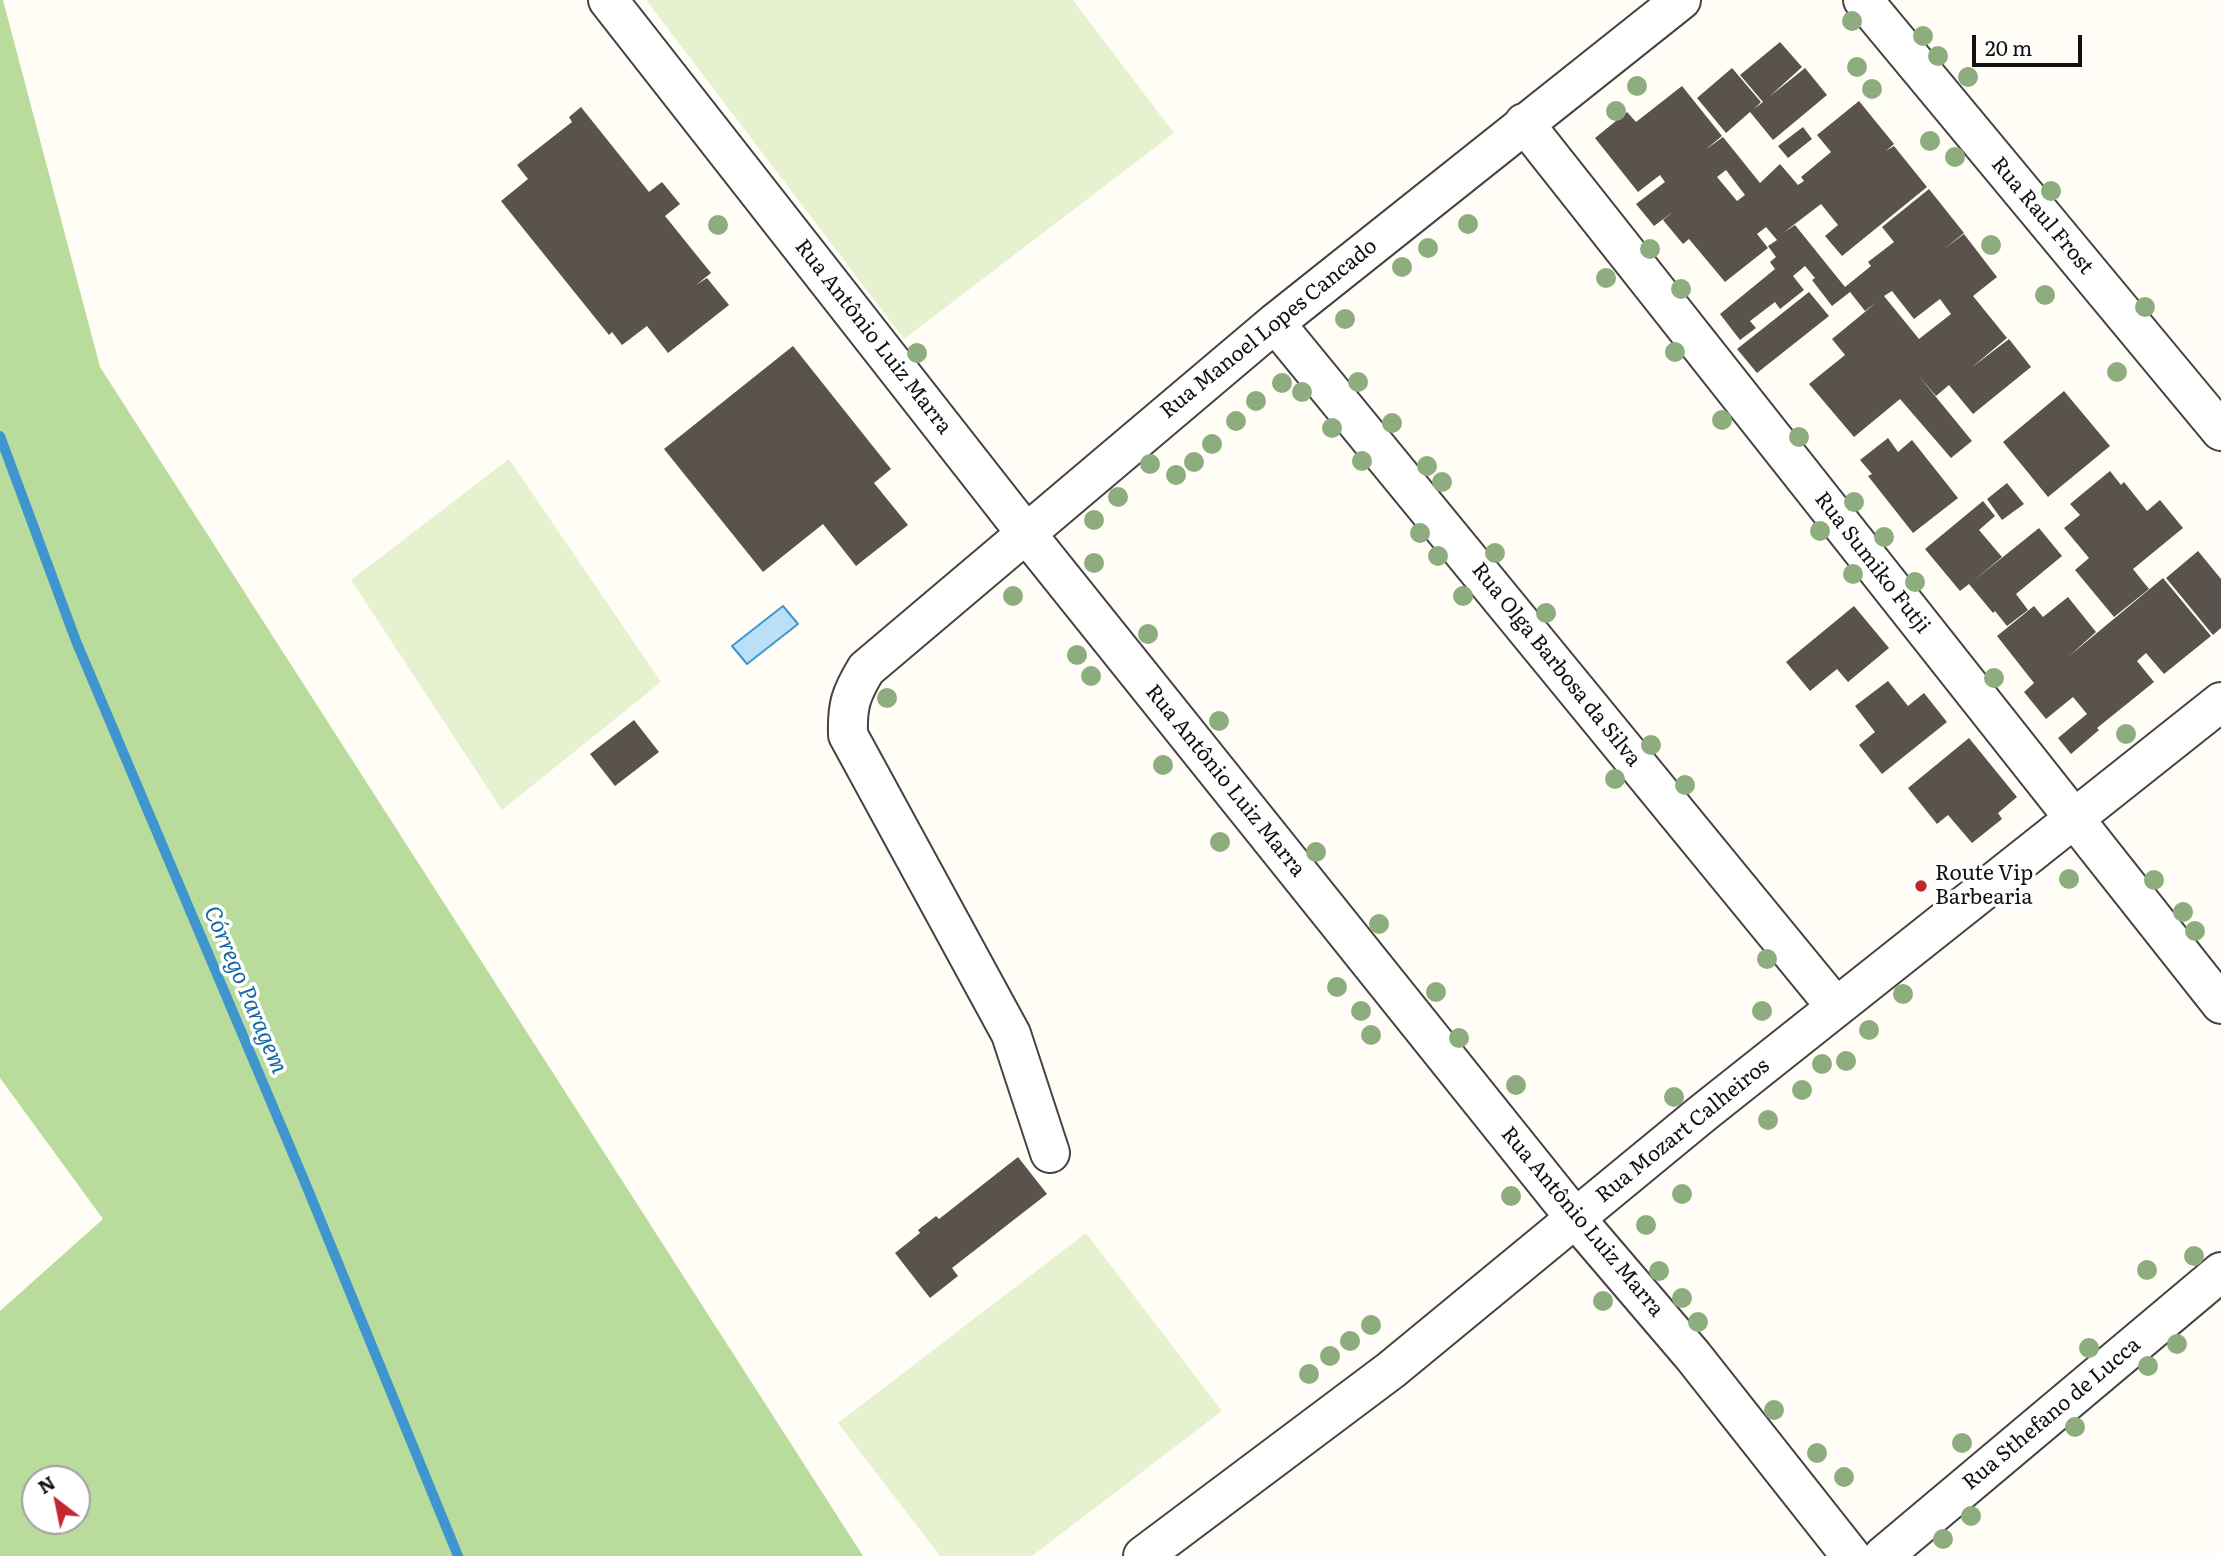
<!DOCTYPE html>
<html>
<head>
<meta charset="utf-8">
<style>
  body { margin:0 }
  #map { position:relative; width:2221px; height:1556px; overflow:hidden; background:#fffdf5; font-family:Literata,serif }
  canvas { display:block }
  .north { position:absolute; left:21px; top:1465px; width:70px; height:70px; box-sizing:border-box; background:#fff; border:2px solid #a0a0a0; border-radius:50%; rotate:328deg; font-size:19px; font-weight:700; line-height:28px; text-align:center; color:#111 }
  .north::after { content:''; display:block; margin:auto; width:24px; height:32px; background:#c4262e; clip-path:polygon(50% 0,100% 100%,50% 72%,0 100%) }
  .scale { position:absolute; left:1972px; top:35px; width:110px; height:32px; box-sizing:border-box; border:4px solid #111; border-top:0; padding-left:9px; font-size:21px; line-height:24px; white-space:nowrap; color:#111; -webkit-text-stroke:5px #fff; paint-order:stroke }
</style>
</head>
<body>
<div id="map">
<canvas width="2221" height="1556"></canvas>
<div class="north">N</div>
<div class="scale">20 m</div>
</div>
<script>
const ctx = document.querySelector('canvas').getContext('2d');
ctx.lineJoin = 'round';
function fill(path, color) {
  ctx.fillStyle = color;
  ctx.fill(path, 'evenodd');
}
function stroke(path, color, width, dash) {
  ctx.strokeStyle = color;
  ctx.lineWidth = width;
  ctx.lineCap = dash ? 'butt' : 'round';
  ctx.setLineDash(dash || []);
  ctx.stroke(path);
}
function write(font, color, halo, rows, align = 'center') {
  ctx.font = font + ' Literata,serif';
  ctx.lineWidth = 7;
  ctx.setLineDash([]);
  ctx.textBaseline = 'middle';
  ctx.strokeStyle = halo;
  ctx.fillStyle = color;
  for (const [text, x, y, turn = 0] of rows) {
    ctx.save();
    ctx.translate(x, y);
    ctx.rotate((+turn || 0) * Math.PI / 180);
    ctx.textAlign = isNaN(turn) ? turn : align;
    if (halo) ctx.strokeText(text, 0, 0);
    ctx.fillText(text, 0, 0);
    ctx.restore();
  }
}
const forest = new Path2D(`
  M0,0H3L100,367L863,1556H0V1311L103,1219L0,1078ZM35,1479H77V1521H35Z`);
const pitch = new Path2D(`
  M646,0H1073L1174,133L904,339Z
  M509,459L661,682L502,810L351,580Z
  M1086,1233L1222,1411L1032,1556H940L838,1423Z`);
const water = new Path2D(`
  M783,606L798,624L747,664L732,646Z`);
const stream = new Path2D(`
  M0,436L76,641L304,1180L458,1556`);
const building = new Path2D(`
  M1780,42L1802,67L1769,97L1805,68L1827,95L1773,140L1750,112L1726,133L1697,98L1732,68L1761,102L1754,109L1763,102L1740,75Z
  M1682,86L1722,136L1705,150L1723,137L1760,183L1780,164L1798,185L1804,181L1801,177L1831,152L1817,135L1859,101L1894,144L1886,151L1894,146L1927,187L1842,256L1825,236L1838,225L1821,204L1783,233L1795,225L1845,287L1871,266L1868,262L1894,242L1882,227L1929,189L1964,233L1944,249L1964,234L1997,277L1973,296L2007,338L1971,368L2009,339L2031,367L1973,414L1949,385L1936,396L1918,375L1972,441L1951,458L1900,399L1854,437L1809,384L1845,355L1832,339L1877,302L1865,311L1850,292L1832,306L1812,280L1815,278L1805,266L1793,276L1804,290L1780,309L1775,302L1750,321L1756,328L1740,340L1720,314L1775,269L1770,262L1776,257L1768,246L1777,240L1766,227L1757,234L1768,248L1725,282L1689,239L1683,244L1663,220L1674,211L1654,226L1636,204L1665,182L1660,175L1638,192L1595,138L1627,112L1636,122ZM1726,170L1745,195L1737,201L1717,177ZM1892,291L1914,319L1940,299L1951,314L1919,339L1884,296Z
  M581,107L649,192L662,182L680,204L665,216L711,273L696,285L707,278L729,305L668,353L647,326L622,345L612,332L609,335L501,201L528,179L517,165L572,122L569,117Z
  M1803,127L1812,139L1788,158L1778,146Z
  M1809,292L1829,316L1757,373L1737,349Z
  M793,346L891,469L874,483L908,525L856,566L823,524L763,572L664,449Z
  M2064,391L2110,446L2048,497L2003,442Z
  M1888,438L1898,452L1912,440L1958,498L1913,533L1868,476L1872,474L1860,460Z
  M2110,471L2121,485L2124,482L2147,511L2160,500L2183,528L2133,569L2149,589L2114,617L2075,570L2089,558L2064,528L2080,515L2070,504Z
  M2007,483L2024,504L2002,520L1987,499Z
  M1983,501L1995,516L1979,530L2002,557L1972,582L2039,528L2062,556L2016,594L2028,610L2007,626L1995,611L1993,613L1969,584L1960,591L1925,549Z
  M2198,551L2221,579V628L2213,635L2166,578Z
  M2163,578L2211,636L2164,674L2146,653L2137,661L2154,682L2097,728L2099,730L2071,754L2058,738L2087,714L2073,697L2046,719L2024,692L2034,683L1997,636L2034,606L2043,617L2068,597L2096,632L2068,657Z
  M1854,606L1889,648L1848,682L1837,669L1810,691L1786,662Z
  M1888,681L1908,706L1924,693L1947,722L1882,774L1859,745L1875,732L1855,706Z
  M634,720L659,752L615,786L590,754Z
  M1969,738L2017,797L1998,813L2002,819L1972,843L1948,815L1937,824L1908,788Z
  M1018,1157L1047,1194L952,1268L958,1276L930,1298L895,1253L920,1233L918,1230L936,1216L939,1219Z`);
const minor = new Path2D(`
  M608,0L1025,532L1576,1219L1693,1356L1851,1556
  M1863,0L2221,431
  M1524,123L2221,1004
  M1275,323L1836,1007
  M1050,1153L1011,1034L848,735C847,705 851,694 866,669L1275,323L1681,0
  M1143,1556L1391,1370L1703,1113L2221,702
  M1883,1556L2221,1272`);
const trees = [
  [1852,21],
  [1923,36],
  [1938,56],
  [1857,67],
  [1968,77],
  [1637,86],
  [1872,89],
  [1616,111],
  [1930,141],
  [1955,157],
  [2051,191],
  [1468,224],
  [718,225],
  [1991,245],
  [1428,248],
  [1650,249],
  [1402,267],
  [1606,278],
  [1681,289],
  [2045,295],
  [2145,307],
  [1345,319],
  [1675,352],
  [917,353],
  [2117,372],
  [1358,382],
  [1282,383],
  [1302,392],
  [1256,401],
  [1722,420],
  [1236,421],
  [1392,423],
  [1332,428],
  [1799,437],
  [1212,444],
  [1362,461],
  [1194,462],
  [1150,464],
  [1427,466],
  [1176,475],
  [1442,482],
  [1118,497],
  [1854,502],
  [1094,520],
  [1820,531],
  [1420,533],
  [1884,537],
  [1495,553],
  [1438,556],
  [1094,563],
  [1853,574],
  [1915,582],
  [1013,596],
  [1463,596],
  [1546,613],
  [1148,634],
  [1077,655],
  [1091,676],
  [1994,678],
  [887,698],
  [1219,721],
  [2126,734],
  [1651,745],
  [1163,765],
  [1615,779],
  [1685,785],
  [1220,842],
  [1316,852],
  [2069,879],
  [2154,880],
  [2183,912],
  [1379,924],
  [2195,931],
  [1767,959],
  [1337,987],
  [1436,992],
  [1903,994],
  [1361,1011],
  [1762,1011],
  [1869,1030],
  [1371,1035],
  [1459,1038],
  [1846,1061],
  [1822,1064],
  [1516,1085],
  [1802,1090],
  [1674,1097],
  [1768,1120],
  [1682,1194],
  [1511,1196],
  [1646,1225],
  [2194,1256],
  [2147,1270],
  [1659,1271],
  [1682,1298],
  [1603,1301],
  [1698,1322],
  [1371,1325],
  [1350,1341],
  [2177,1344],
  [2089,1348],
  [1330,1356],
  [2148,1366],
  [1309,1374],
  [1774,1410],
  [2075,1427],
  [1962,1443],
  [1817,1453],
  [1844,1477],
  [1971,1516],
  [1943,1539]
];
const markers = [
  [1921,886,7,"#c4262e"]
];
const streetNames = [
  ["Rua Raul Frost",2042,216,50],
  ["Rua Manoel Lopes Cancado",1269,329,-39],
  ["Rua Antônio Luiz Marra",873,337,52],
  ["Rua Sumiko Futji",1872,563,52],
  ["Rua Olga Barbosa da Silva",1556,665,51],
  ["Rua Antônio Luiz Marra",1225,781,51],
  ["Rua Mozart Calheiros",1683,1131,-39],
  ["Rua Antônio Luiz Marra",1582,1222,50],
  ["Rua Sthefano de Lucca",2052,1414,-40]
];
const poiNames = [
  ["Route Vip",1935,874],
  ["Barbearia",1935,898]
];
const waterNames = [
  ["Córrego Paragem",245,990,67]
];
fill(forest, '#b9dc9c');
fill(pitch, '#e6f2cf');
fill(water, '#b9e0f7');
stroke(water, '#3f96cf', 2);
stroke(stream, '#3f96cf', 10);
fill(building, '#5a524d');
stroke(minor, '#444', 42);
stroke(minor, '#fff', 38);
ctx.fillStyle = '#8dad7f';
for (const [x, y] of trees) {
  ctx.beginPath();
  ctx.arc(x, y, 10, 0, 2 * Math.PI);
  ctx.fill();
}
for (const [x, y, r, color] of markers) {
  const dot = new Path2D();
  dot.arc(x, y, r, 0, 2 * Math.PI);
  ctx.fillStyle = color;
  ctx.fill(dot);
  stroke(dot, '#fff', 2.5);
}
write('21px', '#111', '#fff', streetNames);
write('21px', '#111', '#fff', poiNames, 'left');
write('italic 23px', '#1768a6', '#fff', waterNames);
</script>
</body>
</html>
